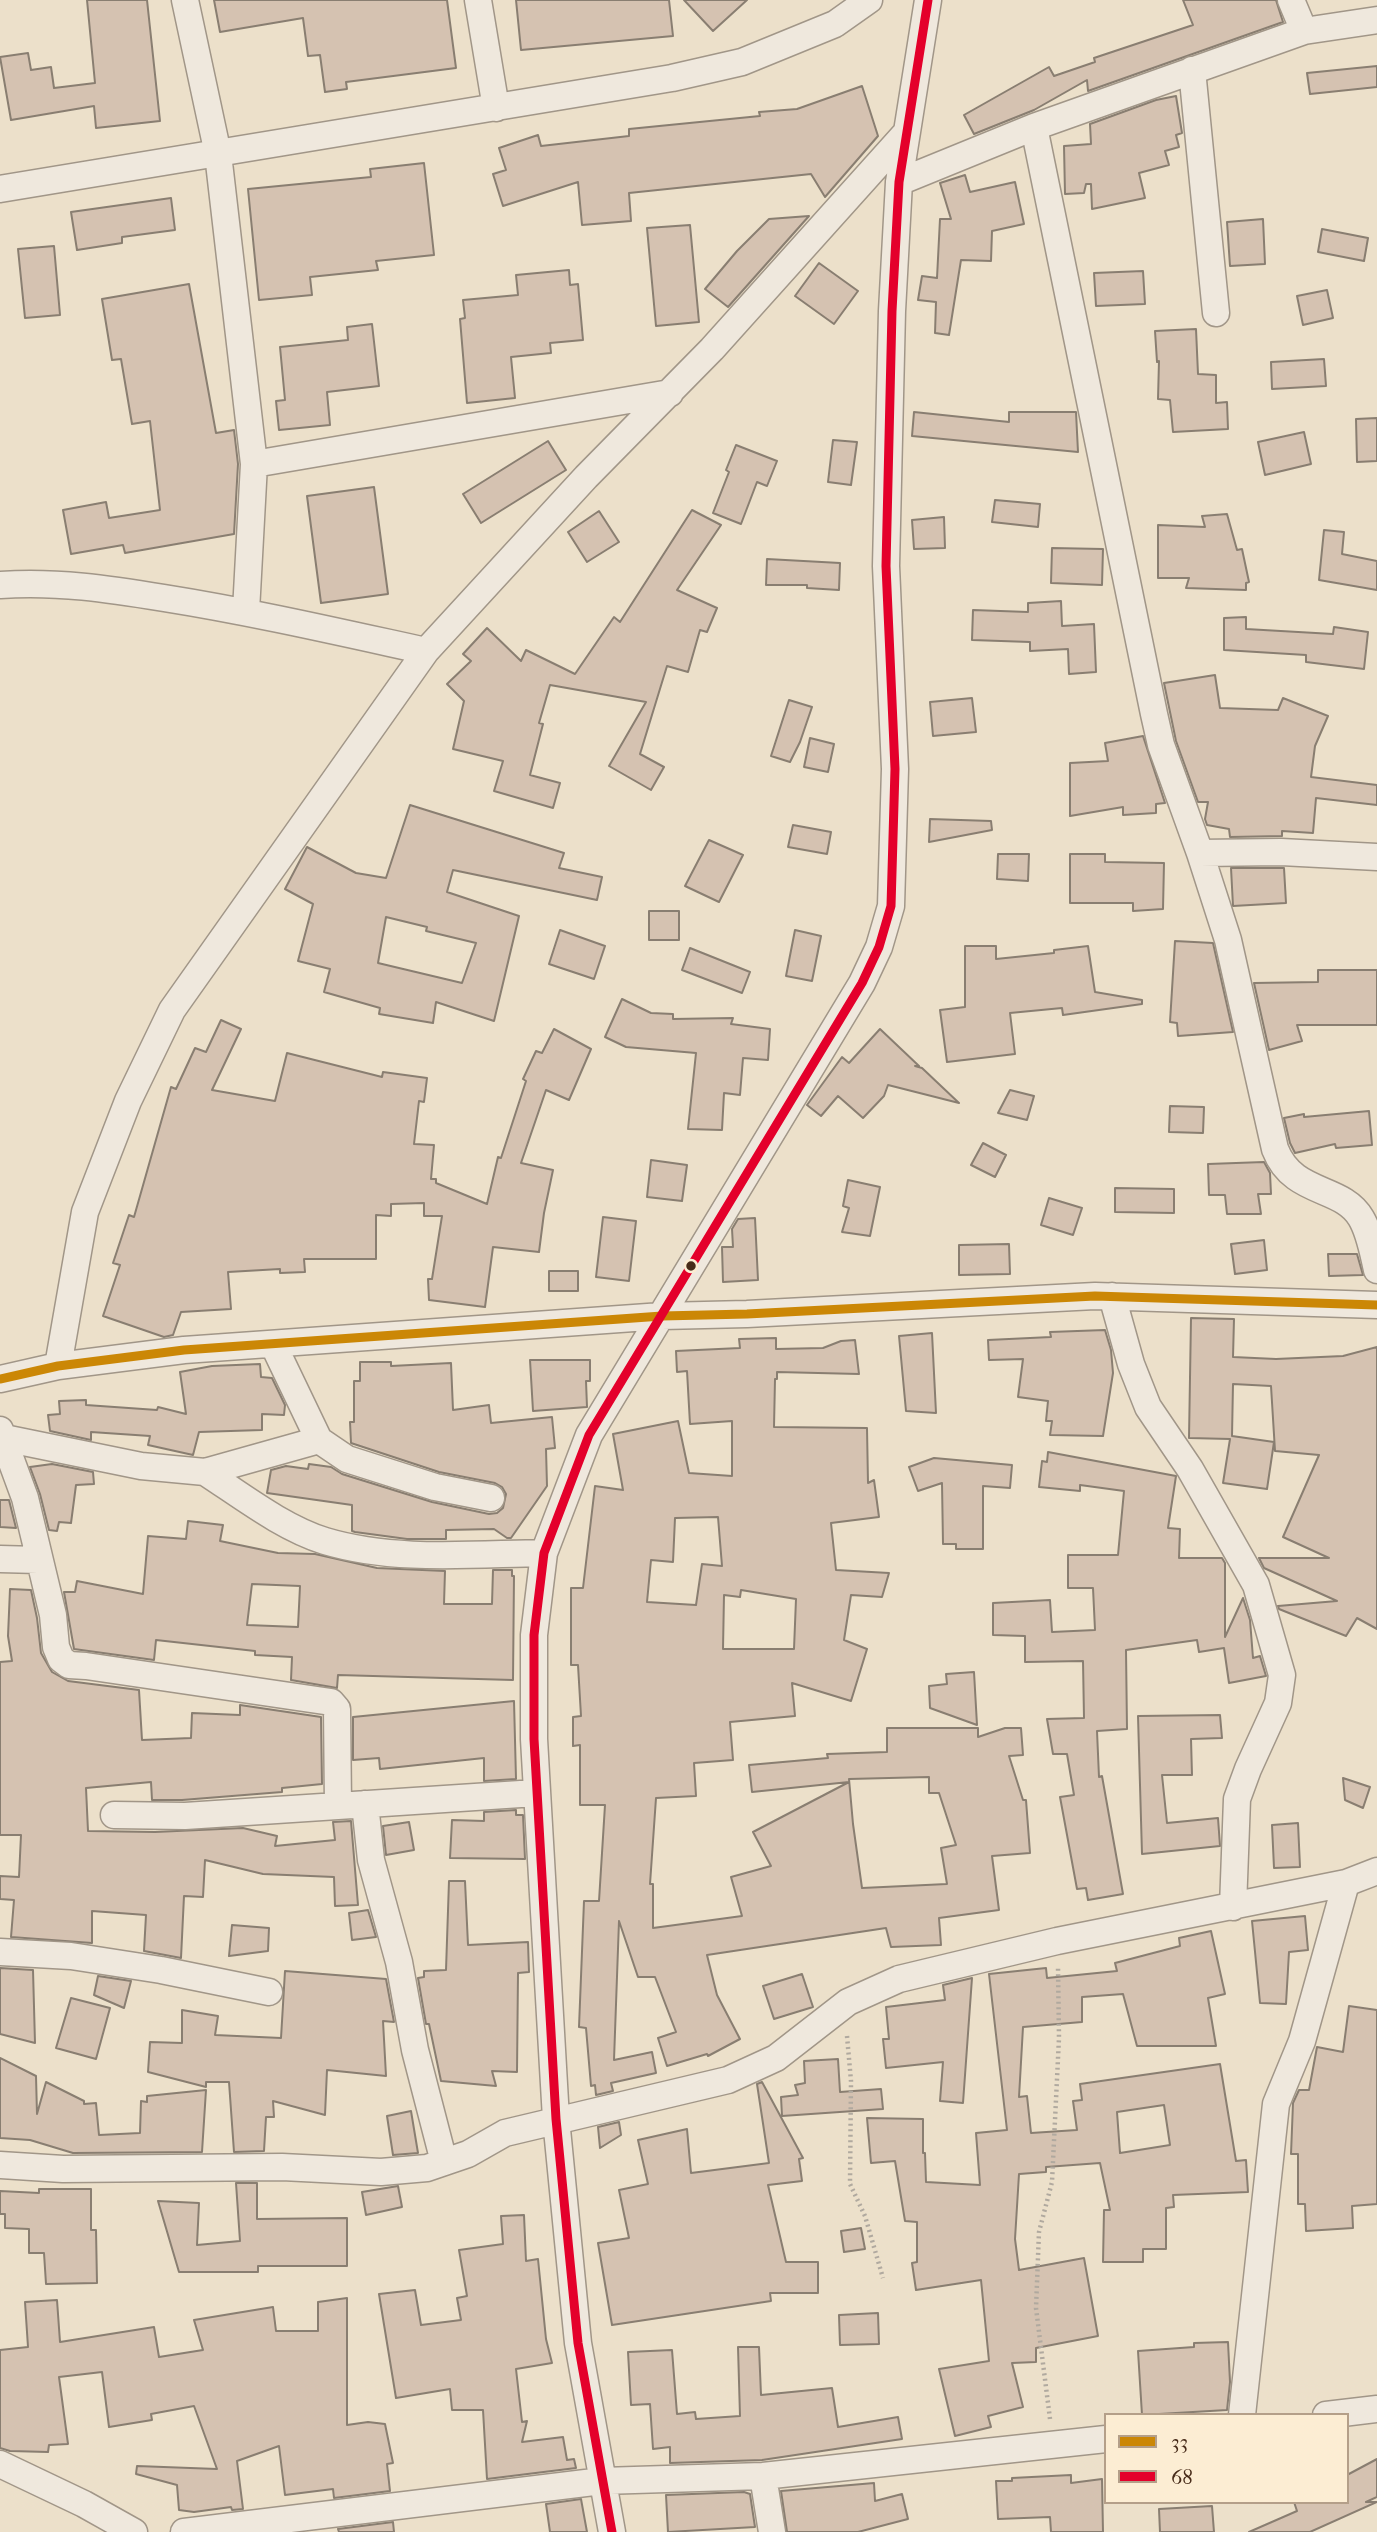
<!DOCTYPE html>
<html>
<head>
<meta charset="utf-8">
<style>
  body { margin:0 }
  #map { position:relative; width:1377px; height:2532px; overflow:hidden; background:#ece0ca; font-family:"IM FELL French Canon",serif }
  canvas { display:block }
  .legend { position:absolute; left:1104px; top:2413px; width:245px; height:91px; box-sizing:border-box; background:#fcedd3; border:2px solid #b49f89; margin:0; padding:9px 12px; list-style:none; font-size:21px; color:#472b19 }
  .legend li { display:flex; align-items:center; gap:14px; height:35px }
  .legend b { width:35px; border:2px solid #b49f89 }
</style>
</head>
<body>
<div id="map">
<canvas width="1377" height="2532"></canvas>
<ul class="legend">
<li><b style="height:9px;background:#cb8706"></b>33</li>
<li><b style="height:9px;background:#e4002b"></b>68</li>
</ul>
</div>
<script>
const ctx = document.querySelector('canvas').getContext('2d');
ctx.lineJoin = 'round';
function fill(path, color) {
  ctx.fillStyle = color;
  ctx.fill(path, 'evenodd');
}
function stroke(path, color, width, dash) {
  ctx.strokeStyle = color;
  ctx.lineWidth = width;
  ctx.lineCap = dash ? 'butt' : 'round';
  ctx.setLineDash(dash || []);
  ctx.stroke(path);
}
const building = new Path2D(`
  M87,0H147L160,121L96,128L94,106L11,120L0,57L28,53L31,70L51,67L54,88L95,83Z
  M214,0H447L456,68L346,82L347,89L325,92L320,55L308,56L303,18L220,32Z
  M516,0H669L673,36L521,50Z
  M684,0H747L713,31Z
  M1183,0H1276L1283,22L1088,91L1087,80L1034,110L974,134L964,115L1049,67L1054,76L1095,62L1094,58L1193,25Z
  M1377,66V87L1310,94L1307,73Z
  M862,86L878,136L825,197L811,174L629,193L631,221L582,225L578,182L503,206L493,174L506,170L499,148L538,135L541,146L629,136V129L760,116L759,112L797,109Z
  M1176,96L1182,133L1176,135L1179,147L1165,151L1169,165L1139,173L1145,198L1092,209L1091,184H1086L1084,193L1065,194L1064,146L1091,144L1090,124L1156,100Z
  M424,163L434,255L376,261L378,270L310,277L312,295L259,300L248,189L371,177L370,169Z
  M965,175L970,192L1015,182L1024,224L992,231L991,261L961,260L949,335L935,333L936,302L918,300L922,276L937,278L940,219H951L940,183Z
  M171,198L175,230L122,237V243L77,250L71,212Z
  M809,216L728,307L705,289L737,251L769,219Z
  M1263,219L1265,264L1230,266L1227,222Z
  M690,225L699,322L656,326L647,228Z
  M1322,229L1368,238L1364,261L1318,252Z
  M54,246L60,315L25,318L18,249Z
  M819,263L858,291L834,324L795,296Z
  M569,270L570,285L578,284L583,340L550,343L551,353L511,357L515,398L467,403L460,319L465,318L463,300L518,295L516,275Z
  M1143,271L1145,304L1096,306L1094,273Z
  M189,284L216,433L234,430L238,464L234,534L125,553L123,545L71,554L63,510L106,502L109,518L160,510L150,421L132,424L121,359L112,360L102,299Z
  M1327,290L1333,318L1303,325L1297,296Z
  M372,324L379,386L327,392L330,425L279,430L276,401L285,400L280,347L348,340L347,327Z
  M1196,329L1198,374L1216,375V403L1227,402L1228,429L1173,432L1170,400L1158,399L1159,361L1157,362L1155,331Z
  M1324,359L1326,386L1272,389L1271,362Z
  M914,412L1009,422V412H1076L1078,452L912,436Z
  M1377,418V461L1357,462L1356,419Z
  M1304,432L1311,464L1265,475L1258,442Z
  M833,440L857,442L851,485L828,482Z
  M548,441L566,470L481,523L463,494Z
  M736,445L777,461L767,486L757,482L741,524L713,513L729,472L726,470Z
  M374,487L388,594L321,603L307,496Z
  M995,500L1040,504L1038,527L992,522Z
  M692,510L721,525L677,590L717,608L707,632L700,630L688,672L667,666L640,754L664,767L651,790L609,766L646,702L550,685L539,723L543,724L530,775L560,783L553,808L494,791L503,761L453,749L464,701L447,684L471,661L463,654L487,628L521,661L526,650L575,674L614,617L620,622Z
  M599,511L619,542L587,562L568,532Z
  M1227,514L1237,550L1242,549L1249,582L1246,583V590L1186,588L1189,578H1158V525L1205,527L1202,516Z
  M944,517L945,548L914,549L912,520Z
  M1324,530L1344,532L1342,554L1377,561V590L1319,580Z
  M1052,548L1103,549L1102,585L1051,583Z
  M767,559L840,563L839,590L807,588V585H766Z
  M1061,601L1062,626L1094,624L1096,672L1069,674L1068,649L1030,651V642L972,640L973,610L1028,612V603Z
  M1246,617V629L1333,634L1334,627L1368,632L1364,669L1306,662V655L1224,650V618Z
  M1215,675L1220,708L1278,710L1283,698L1328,716L1315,746L1311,777L1377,785V805L1316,798L1313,833L1282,831V836L1230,837L1229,829L1207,825L1205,819L1208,802H1198L1176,741L1164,683Z
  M972,698L976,732L933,736L930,702Z
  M789,700L812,707L800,742L790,762L771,756Z
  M1143,736L1165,803L1156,804V813L1123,815V807L1070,816V763L1108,761L1105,743Z
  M810,738L834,744L828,772L804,767Z
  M410,805L564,853L559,868L602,877L597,900L453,870L447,892L519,916L494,1021L436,1002L433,1023L379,1014L380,1008L324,992L330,969L298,961L313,904L285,889L307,847L356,873L386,878ZM386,917L427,927L426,931L476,943L462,983L378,963Z
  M930,819L991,821L992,830L929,842Z
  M793,825L831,832L827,854L788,847Z
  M709,840L743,855L719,902L685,886Z
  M998,854H1029L1028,881L997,879Z
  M1070,854H1105V862L1164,863L1163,909L1133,911V903H1070Z
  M1231,868H1284L1286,903L1233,906Z
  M649,911H679V940H649Z
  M560,930L605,946L594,979L549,964Z
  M795,930L821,936L812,981L786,976Z
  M1175,941L1213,943L1233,1032L1178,1036L1177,1023L1170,1022Z
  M965,946H996V959L1054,953V950L1088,946L1095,992L1142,1000V1004L1063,1015L1062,1008L1010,1013L1015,1054L947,1062L940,1010L965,1007Z
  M690,948L750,972L742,993L682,970Z
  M1318,970H1377V1025H1297L1302,1041L1269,1050L1254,983L1318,982Z
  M622,999L651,1013L673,1014V1019L733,1018L731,1024L770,1029L768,1060L743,1058L740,1095L724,1093L722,1130L688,1129L696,1053L626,1047L605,1037Z
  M221,1020L241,1029L212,1090L275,1101L287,1053L382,1077L383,1072L427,1078L424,1102L419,1101L414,1144L434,1145L431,1179H436V1183L487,1204L498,1157L501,1158L526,1081L523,1079L536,1051L542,1053L554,1029L591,1049L569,1100L546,1090L521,1163L553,1170L544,1213L539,1252L493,1247L485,1307L429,1300L428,1279H432L442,1216H424V1203L391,1204V1216L376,1215V1259H304L305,1272L280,1273V1269L228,1272L231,1309L181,1312L173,1335L164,1337L103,1316L120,1265L113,1263L129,1215L134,1217L171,1087L176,1089L195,1048L206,1052Z
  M880,1029L919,1066H915L922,1068L959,1103L888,1085L884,1096L863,1118L838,1096L821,1116L807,1105L842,1057L849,1063Z
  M1010,1090L1034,1096L1027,1120L998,1113Z
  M1170,1106L1204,1107L1203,1133L1169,1132Z
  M1369,1111L1372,1145L1336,1148L1335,1144L1295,1153L1290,1143L1284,1118L1304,1114V1117Z
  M983,1143L1006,1155L995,1177L971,1165Z
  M651,1160L687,1165L682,1201L647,1197Z
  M1264,1162L1270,1173L1271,1194H1258L1261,1214H1227L1225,1195H1209L1208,1164Z
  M848,1180L880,1187L870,1236L842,1232L849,1208L843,1206Z
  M1115,1188L1174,1189V1213L1115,1212Z
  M1049,1198L1082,1208L1073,1235L1041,1225Z
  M603,1217L636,1221L629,1281L596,1277Z
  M755,1218L758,1280L723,1282L722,1247H733L732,1229L738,1219Z
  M1264,1240L1267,1270L1235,1274L1231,1244Z
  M1009,1244L1010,1274L959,1275V1245Z
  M1328,1254H1357L1363,1275L1329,1276Z
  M549,1271H578V1291H549Z
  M1191,1318L1234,1319L1233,1357L1276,1359L1343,1356L1377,1347V1629L1357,1618L1346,1636L1279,1609L1278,1606L1337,1601L1264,1568L1259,1558H1329L1283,1537L1319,1455L1275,1451L1271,1386L1233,1384L1232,1436L1274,1442L1267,1489L1223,1483L1230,1439L1189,1438Z
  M1105,1330L1111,1350L1113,1373L1103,1436L1050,1435L1052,1421H1046L1048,1401L1018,1397L1023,1359L989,1360L988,1340L1051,1337L1050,1332Z
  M932,1333L936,1413L906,1411L899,1336Z
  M776,1338V1349L823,1348L841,1341L855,1340L859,1374L777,1372V1379H775L774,1427L867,1428L868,1483L874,1480L879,1517L831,1523L836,1570L889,1573L882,1597L851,1595L844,1640L867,1649L851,1701L792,1683L795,1716L730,1722L733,1760L694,1763L696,1796L656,1798L650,1884H653V1928L742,1916L731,1877L771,1866L753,1832L849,1782L752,1792L749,1765L828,1758L827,1754L887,1752V1728H978V1737L1005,1728H1021L1023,1755L1009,1756L1023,1800H1026L1030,1853L992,1856L999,1910L939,1918L941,1945L891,1947L886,1928L707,1955L717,1995L740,2039L708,2056L707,2054L667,2066L658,2038L676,2032L655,1977H638L619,1921L614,2060L652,2052L656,2073L611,2083L613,2091L596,2095L595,2085L591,2086L586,2028L579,2027L584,1901H599L605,1805H580V1745L573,1746V1717L581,1716L578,1665H571V1588H583L595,1486L623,1490L613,1434L678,1421L689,1473L732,1476V1421L690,1424L687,1371L677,1372L676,1351L740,1348L739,1339ZM718,1517L722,1566L702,1564L696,1605L647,1602L651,1560L673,1562L675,1518ZM741,1590L796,1599L794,1649H723L724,1595L740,1597ZM929,1777V1793H939L956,1845L941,1848L947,1884L862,1888L853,1824L849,1779Z
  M530,1360H590V1381H586L587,1407L533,1411Z
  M360,1362H391V1366L451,1363L453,1410L489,1405L491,1423L552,1417L555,1448L546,1449L547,1486L511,1538H507L494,1529L446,1530V1539H407L355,1532L352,1531V1505L267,1493L271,1470L286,1466L308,1469L309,1464L331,1467L342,1474L432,1502L489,1514L497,1513L503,1508L506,1494L502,1487L495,1483L439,1472L351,1443L350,1422H354V1381H360Z
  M260,1364L261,1377L272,1378L285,1405L284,1415L262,1414V1430L199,1432L193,1455L148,1445L150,1436L91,1432V1440L50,1431L48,1415L60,1414L59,1401L86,1400V1405L157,1410L158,1407L186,1414L180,1372L212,1366Z
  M1048,1452L1176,1476L1168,1528L1180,1529L1179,1558H1222L1225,1563V1637L1243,1598L1250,1620L1253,1658L1260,1656L1266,1676L1229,1683L1224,1648L1199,1652L1197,1640L1126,1650L1127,1729L1097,1731L1099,1777L1102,1776L1123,1894L1088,1900L1086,1888L1077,1889L1060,1797L1074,1795L1067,1754H1053L1047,1719L1084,1718L1083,1661L1025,1662V1636L993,1635V1603L1050,1600L1052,1632L1095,1630L1093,1588H1068V1555H1118L1124,1491L1080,1485V1491L1039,1487L1042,1461L1047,1462Z
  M934,1458L1012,1465L1010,1488L983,1486V1549H956V1544H943L942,1483L918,1491L909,1467Z
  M52,1464L93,1472L94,1484L76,1485L71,1523L59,1522L57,1531L49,1530L40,1494L30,1467Z
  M0,1500H9L16,1528L0,1527Z
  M188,1521L223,1525L220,1541L278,1553L315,1554L377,1568L445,1571L444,1604H492L493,1570H512V1576H514L513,1680L338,1675L337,1688L291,1680L292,1657L255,1655V1651L156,1640L154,1660L74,1649L64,1592H75L77,1581L143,1594L148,1536L186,1539ZM252,1584L300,1586L298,1627L247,1625Z
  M10,1589L31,1590L37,1618L41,1653L52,1672L68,1681L139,1690L142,1740L191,1738L192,1713L240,1715V1705L321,1717L322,1784L282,1788V1792L182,1800H152L151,1782L86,1788L88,1831L155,1832L243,1828L277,1836L275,1846L335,1840L333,1822L351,1821L358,1905L335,1906L334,1877L263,1874L205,1860L203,1897L184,1896L181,1958L144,1951L146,1915L92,1911V1943L11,1937L14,1900L0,1899V1876L19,1877L21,1835H0V1662L12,1661L8,1636Z
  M974,1672L977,1725L930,1708L929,1686L947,1684L946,1674Z
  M514,1701L516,1779L484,1781V1758L380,1769L379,1758L353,1760V1717Z
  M1220,1715L1222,1738L1191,1739L1192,1775H1162L1167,1823L1218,1818L1220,1846L1142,1854L1138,1716Z
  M1343,1778L1370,1787L1363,1808L1345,1800Z
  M516,1810V1815H523L525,1859L450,1858L452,1820L484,1821V1812Z
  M409,1822L414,1850L386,1855L383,1826Z
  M1298,1823L1300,1867L1274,1868L1272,1825Z
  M449,1881H465L468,1945L528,1942L529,1972L518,1973L517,2072L492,2071L496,2086L441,2081L429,2024H426L418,1978L424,1977V1971L446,1970Z
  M368,1910L376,1937L352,1940L349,1913Z
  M1305,1916L1308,1950L1289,1952L1286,2004L1260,2003L1252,1921Z
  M232,1925L269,1928L268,1951L229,1956Z
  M1211,1931L1225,1994L1208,1998L1216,2046H1137L1123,1994L1082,1997V2022L1023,2027L1019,2097L1027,2096L1031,2133L1077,2130L1073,2101L1082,2100L1080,2084L1220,2064L1236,2161L1246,2160L1248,2192L1173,2195L1174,2207L1166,2208V2249H1143V2262H1103L1104,2210H1110L1100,2163L1046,2167V2172L1019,2174L1015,2239L1019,2270L1084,2258L1098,2336L1036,2348V2362L1012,2363L1023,2407L988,2416L991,2427L955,2436L939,2369L989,2361L981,2280L916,2290L912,2263L917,2262V2222L905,2221L895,2161L871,2163L867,2118L923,2119V2153H925L926,2182L980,2185L976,2133L1007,2130L989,1974L1046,1968L1047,1978L1117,1971L1115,1963L1180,1946L1179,1938ZM1164,2105L1170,2145L1120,2153L1117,2112Z
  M0,1968L33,1970L35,2043L0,2034Z
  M285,1971L386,1979L394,2022L383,2021L386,2076L327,2070L325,2115L273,2101L274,2117H266L264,2151L234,2152L229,2082H206V2087L148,2072L150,2042L182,2043V2010L218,2016L215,2035L281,2038Z
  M802,1974L813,2007L774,2019L763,1986Z
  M98,1976L131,1981L124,2008L94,1995Z
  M972,1978L963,2103L940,2101L943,2062L886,2068L883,2039H889L886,2007L945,2000L943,1985Z
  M71,1998L110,2008L96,2059L56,2048Z
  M1349,2006L1377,2010V2204L1352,2206L1353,2228L1306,2231L1305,2204H1298V2154H1291L1293,2103L1299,2090H1309L1317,2047L1343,2052Z
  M0,2058L36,2076L37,2114L46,2082L84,2101V2104L96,2103L99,2135L140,2133L141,2101L147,2102V2096L206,2090L202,2152L73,2153L30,2140L0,2138Z
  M838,2059L840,2092L881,2089L883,2109L782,2116L781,2097L798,2095L795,2085L805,2083L804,2061Z
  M762,2082L803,2158L799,2159L802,2181L768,2185L786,2262H818V2293H770L771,2301L612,2325L598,2243L629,2238L619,2190L648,2184L638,2140L687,2129L691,2173L769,2163L757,2084Z
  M411,2111L418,2153L393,2155L387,2116Z
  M619,2122L621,2135L600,2148L598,2127Z
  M236,2183H257V2219L347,2218V2266H258V2272H179L158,2201L199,2203L197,2245L240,2241Z
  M398,2186L402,2207L366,2215L362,2192Z
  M39,2189H91V2230H96L97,2283L46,2284L44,2253H29V2229L5,2228V2214H0V2191L39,2193Z
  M524,2215L526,2261L538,2259L546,2339L552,2363L516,2369L522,2422L527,2421L522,2442L563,2437L567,2460L574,2459L576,2468L487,2479L483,2410H452L450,2389L396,2398L379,2294L415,2290L421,2325L461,2320L457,2298L467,2296L459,2250L503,2244L501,2216Z
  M861,2228L865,2249L844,2252L841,2231Z
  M347,2298V2425L368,2422L385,2424L393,2463L387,2464L390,2491L334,2498L333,2489L285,2495L279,2446L237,2461L243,2509L232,2510L231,2507L194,2512L179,2510L177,2485L136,2474L137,2466L217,2469L194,2406L151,2414L152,2420L109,2427L102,2372L59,2377L68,2444L49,2445L48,2452L10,2451L0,2448V2350L28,2347L25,2302L57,2300L60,2342L154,2327L159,2357L203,2350L194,2320L273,2307L276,2331H318V2302Z
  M878,2313L879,2344L840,2345L839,2315Z
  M1228,2342L1230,2382L1227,2410L1142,2415L1138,2351L1194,2347V2343Z
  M738,2347H759L761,2395L832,2388L838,2427L898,2417L902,2439L762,2460L670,2463V2447L653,2449L650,2404L631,2405L628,2352L672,2350L677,2414L695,2412L696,2419L740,2416Z
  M1377,2459V2497L1366,2502H1377L1310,2532H1249L1297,2511L1294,2502H1347V2475Z
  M1071,2475V2483L1102,2479L1103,2532H1051L1050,2517L998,2519L996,2481H1012V2478Z
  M874,2483L875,2501L902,2494L908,2519L858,2532H787L781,2491Z
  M744,2492L750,2494L755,2527L668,2532L666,2495Z
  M581,2499L587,2532H550L546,2504Z
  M1212,2506L1214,2532H1160L1159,2509Z
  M393,2522L394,2532H339L338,2529Z`);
const path = new Path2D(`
  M847,2036L851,2081L850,2184L865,2216L883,2278
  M1050,2419L1036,2308L1039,2232L1052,2182L1059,2038L1058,1966`);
const minor = new Path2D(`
  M185,0L218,154L254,464L246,611
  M478,0L496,108
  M1291,0L1304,31
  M1192,70L1216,313
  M1034,127L1154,714L1161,745L1200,853L1228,940L1275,1149C1293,1196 1342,1185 1361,1218C1370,1233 1373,1253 1377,1270
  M899,182L1034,127L1304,31L1377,20
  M0,189L672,78L742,62L835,24L869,0
  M254,464L670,393
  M0,585C57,581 109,589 164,598C252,612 339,632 426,651
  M1200,853L1281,852L1377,857
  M1112,1296L1131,1364L1148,1407L1190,1469L1256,1585L1282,1675L1278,1703L1248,1769L1237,1799L1233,1907
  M273,1344L319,1440L347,1459L435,1487L491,1498
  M58,1366L85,1212L128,1101L172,1010L426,651L586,477L712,349L906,133
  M0,1379L58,1366L184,1350L662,1316L747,1314L1095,1296L1377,1305
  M0,1430L25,1498L53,1615L56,1647L61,1659L69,1665L86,1666L331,1702L337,1709L338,1806
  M4,1438L141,1466L205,1472L319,1440
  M205,1472C242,1496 283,1528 325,1541C395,1562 472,1554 544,1553
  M0,1559L38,1560
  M365,1804L371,1860L399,1962L415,2050L444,2162
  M114,1815L185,1816L536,1793
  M0,1952L71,1956L161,1970L269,1992
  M0,2165L63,2169L282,2167L381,2172L427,2168L468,2154L505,2133L728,2080L776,2058L848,2002L899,1979L1057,1941L1346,1883L1377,1871
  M1242,2415L1276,2104L1302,2041L1346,1883
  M1326,2415L1377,2409
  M0,2464L84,2504L134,2532
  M763,2476L772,2532
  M184,2532L602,2481L763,2476L1106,2439
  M612,2532L578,2343L556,2119L534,1739V1635L544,1553L589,1435L862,983L879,947L891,906L895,769L886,566L892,311L899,182L928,0`);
const bus1 = new Path2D(`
  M0,1379L58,1366L184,1350L662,1316L747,1314L1095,1296L1377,1305`);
const bus2 = new Path2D(`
  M612,2532L578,2343L556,2119L534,1739V1635L544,1553L589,1435L862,983L879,947L891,906L895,769L886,566L892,311L899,182L928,0`);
const markers = [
  [691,1266,6,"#472b19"]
];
fill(building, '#d5c2b1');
stroke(building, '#897e71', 2);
stroke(minor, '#a19688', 29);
stroke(path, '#b0a99f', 4.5, [2, 3.5]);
stroke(minor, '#efe8dd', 26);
stroke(bus1, '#cb8706', 9);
stroke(bus2, '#e4002b', 9);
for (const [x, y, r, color] of markers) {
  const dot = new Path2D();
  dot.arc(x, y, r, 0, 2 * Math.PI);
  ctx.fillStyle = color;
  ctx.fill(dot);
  stroke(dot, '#fcedd3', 2.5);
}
</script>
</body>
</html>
